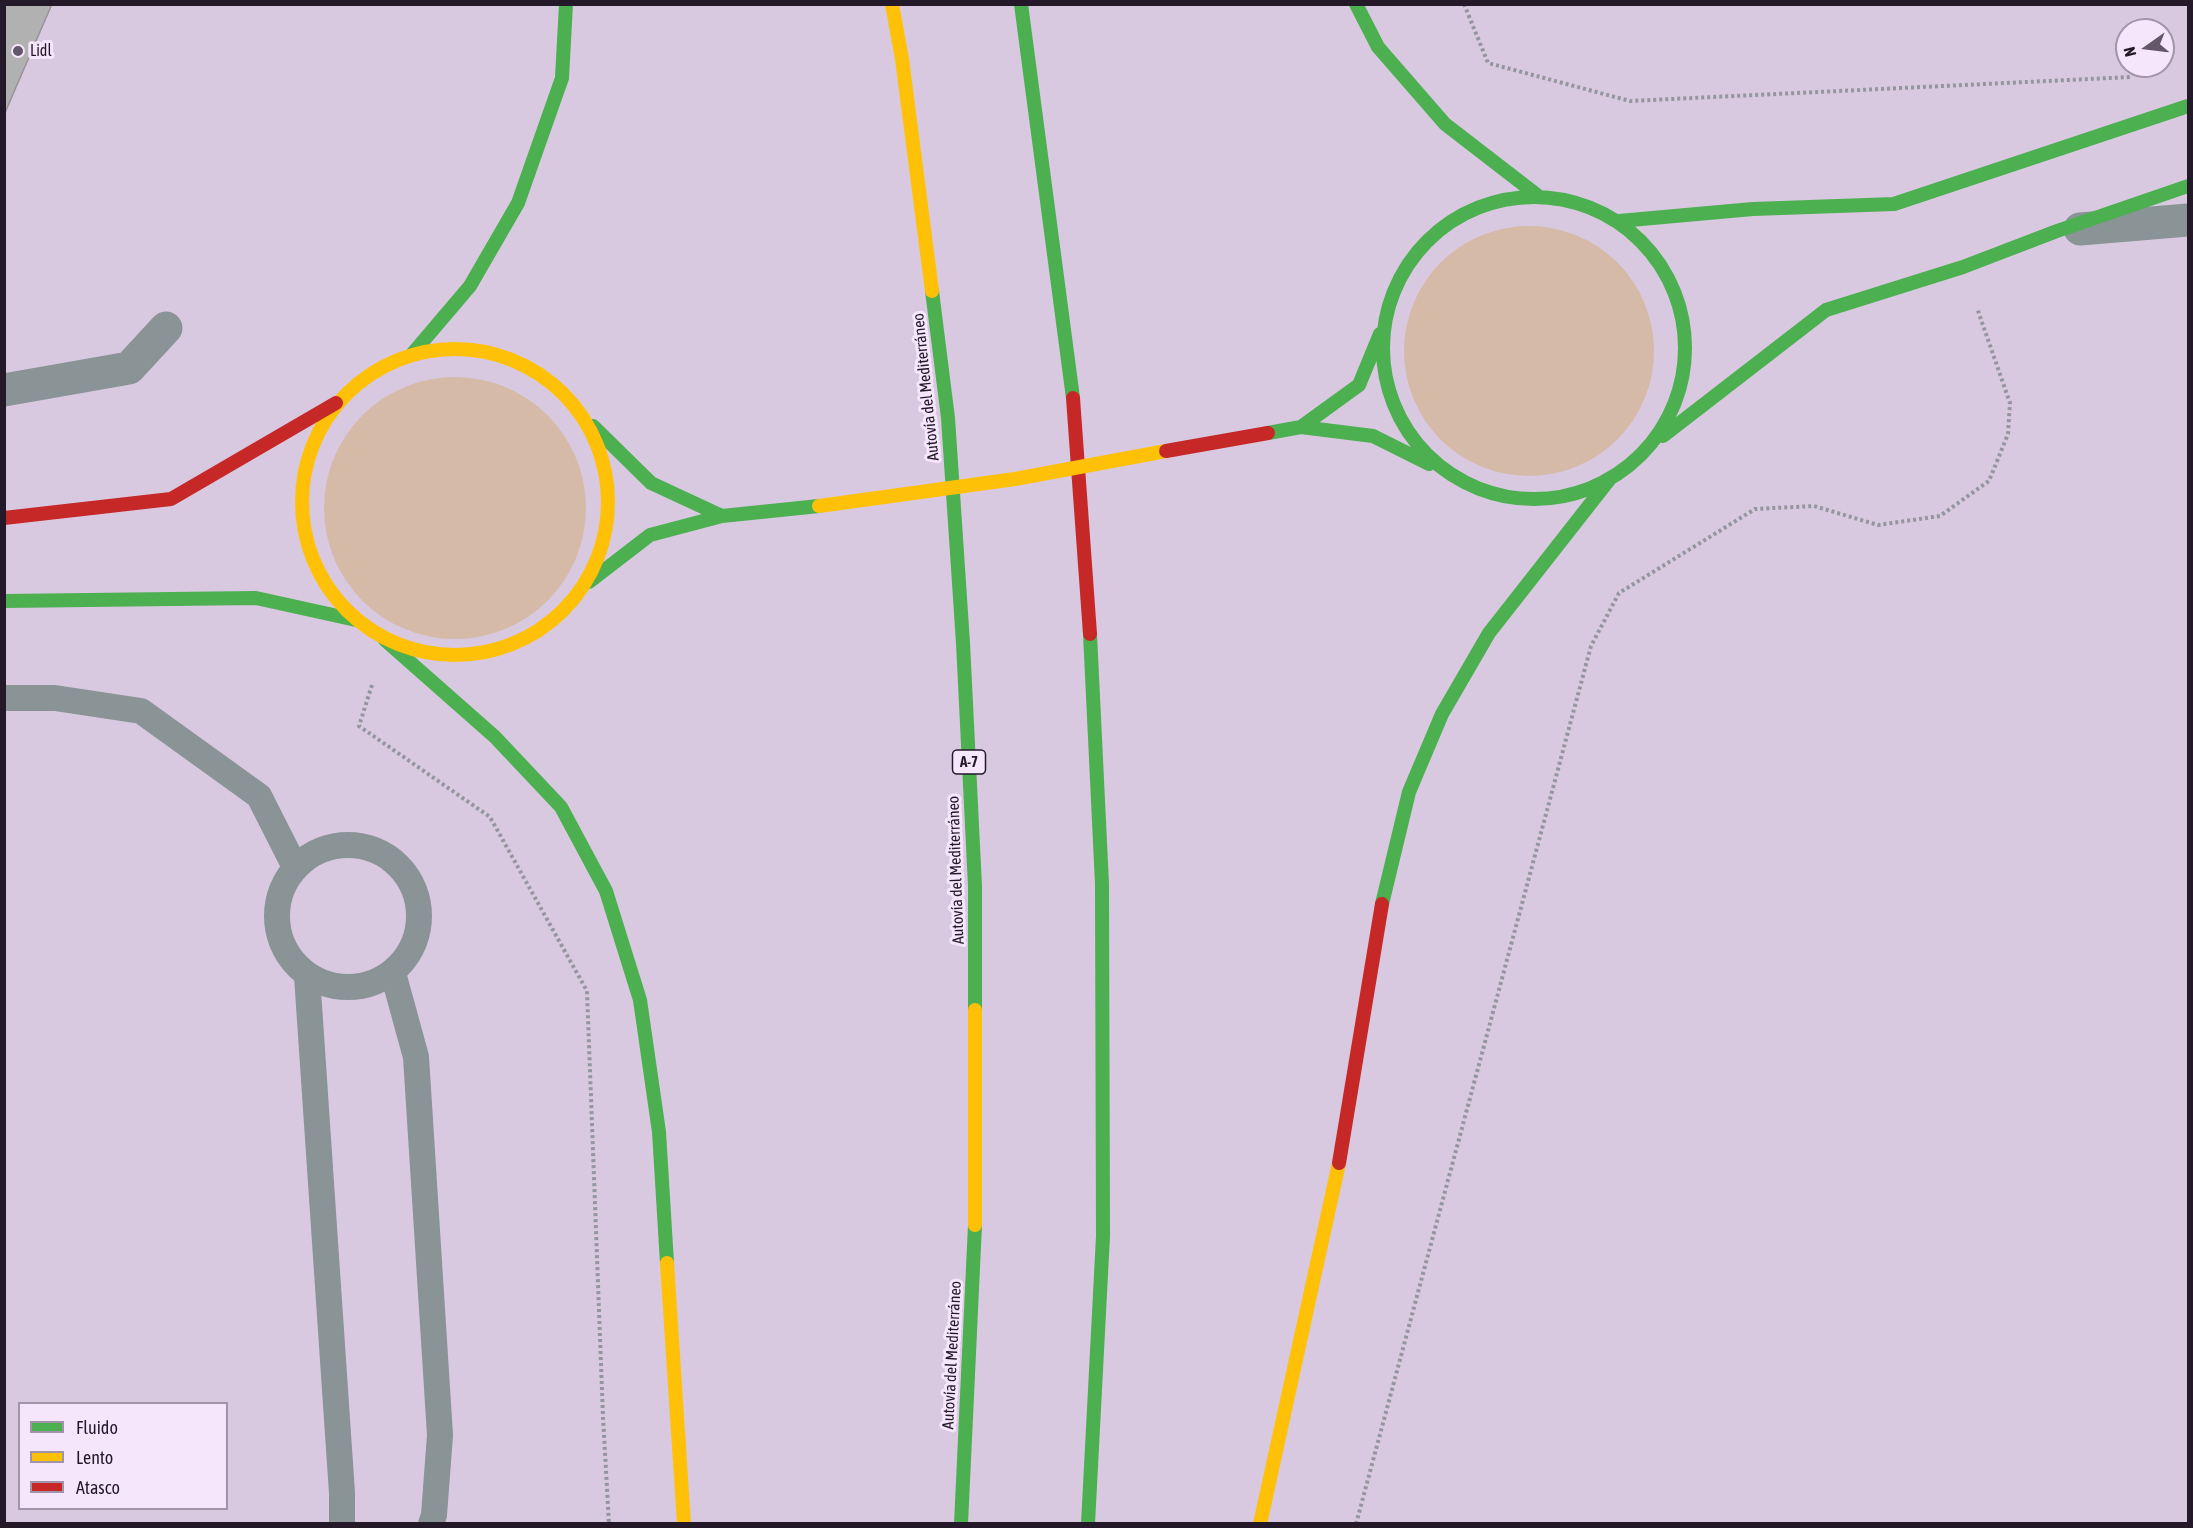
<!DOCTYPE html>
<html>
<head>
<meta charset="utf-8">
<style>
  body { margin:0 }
  #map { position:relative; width:2193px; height:1528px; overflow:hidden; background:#d8c9e0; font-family:"Asap Condensed",sans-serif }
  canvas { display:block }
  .frame { position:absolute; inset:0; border:6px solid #241929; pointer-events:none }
  .legend { position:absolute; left:18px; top:1402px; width:210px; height:108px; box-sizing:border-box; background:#f5e6fc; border:2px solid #a194a8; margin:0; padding:8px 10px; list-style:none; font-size:18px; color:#241929 }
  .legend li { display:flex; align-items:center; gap:12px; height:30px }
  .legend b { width:30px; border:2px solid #a194a8 }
  .north { position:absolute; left:2115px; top:18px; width:60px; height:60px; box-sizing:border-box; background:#f5e6fc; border:2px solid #a194a8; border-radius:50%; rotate:256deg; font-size:16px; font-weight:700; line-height:24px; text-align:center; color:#241929 }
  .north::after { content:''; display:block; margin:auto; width:21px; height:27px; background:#635769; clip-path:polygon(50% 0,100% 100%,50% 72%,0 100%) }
</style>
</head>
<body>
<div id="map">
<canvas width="2193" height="1528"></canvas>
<div class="frame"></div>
<ul class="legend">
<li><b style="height:8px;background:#4caf50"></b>Fluido</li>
<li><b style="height:8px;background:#ffc107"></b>Lento</li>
<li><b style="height:8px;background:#c62828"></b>Atasco</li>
</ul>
<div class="north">N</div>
</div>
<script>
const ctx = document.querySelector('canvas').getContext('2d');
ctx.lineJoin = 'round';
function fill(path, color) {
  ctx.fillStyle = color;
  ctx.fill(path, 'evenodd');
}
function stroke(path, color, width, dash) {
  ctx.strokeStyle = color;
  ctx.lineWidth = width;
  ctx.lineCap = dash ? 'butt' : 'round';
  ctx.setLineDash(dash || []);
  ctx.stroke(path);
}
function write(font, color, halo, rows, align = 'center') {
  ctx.font = font + ' "Asap Condensed",sans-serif';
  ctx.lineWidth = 6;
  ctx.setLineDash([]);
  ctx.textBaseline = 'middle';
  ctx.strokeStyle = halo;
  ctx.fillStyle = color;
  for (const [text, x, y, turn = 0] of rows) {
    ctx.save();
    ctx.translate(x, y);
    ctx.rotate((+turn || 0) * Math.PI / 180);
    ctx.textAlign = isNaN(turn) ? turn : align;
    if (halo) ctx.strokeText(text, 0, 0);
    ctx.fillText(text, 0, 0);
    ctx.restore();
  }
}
const green = new Path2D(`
  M1404 351a125 125 0 1 1 250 0a125 125 0 1 1-250 0Z
  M324 508a131 131 0 1 1 262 0a131 131 0 1 1-262 0Z`);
const building = new Path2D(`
  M4,4H52L4,115Z`);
const path = new Path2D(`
  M1464,4L1488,63L1630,101L2131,77
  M372,685L359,726L490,817L587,991L603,1417L609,1524
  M1356,1524L1591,646L1619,593L1755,509L1814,506L1878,525L1940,516L1989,481L2008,434L2010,403L1977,308`);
const lane = new Path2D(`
  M4,698H55L141,711L259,796L295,867
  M277 916a71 71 0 1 1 142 0a71 71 0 1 1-142 0Z
  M393,973L416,1057L440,1435L434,1515L431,1524
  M307,976L342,1493V1524`);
const street = new Path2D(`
  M2080,229L2188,220
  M4,390L129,368L166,328`);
const fast = new Path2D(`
  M1021,4L1073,398
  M1356,4L1378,47L1445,124L1537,195
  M1383 348a151 151 0 1 1 302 0a151 151 0 1 1-302 0Z
  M1619,221L1753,209L1894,204L2188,106
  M932,291L948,418L963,643L975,886V1010
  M413,353L470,286L518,203L562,78L566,4
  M593,426L651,483L722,516
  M1301,427L1359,385L1380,334
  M1268,433L1301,427L1373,436L1429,464
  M1663,436L1826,310L1963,267L2057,231L2188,186
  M589,582L650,535L722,516L819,506
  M4,601L256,598L356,620
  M385,640L495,737L561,807L606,891L640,1000L659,1132L667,1263
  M1382,904L1409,792L1442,714L1489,633L1609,480
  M961,1524L975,1225
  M1088,1524L1103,1236L1102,884L1090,634`);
const slow = new Path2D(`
  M892,4L902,59L932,291
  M302 502a153 153 0 1 1 306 0a153 153 0 1 1-306 0Z
  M975,1010V1225
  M667,1263L684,1524
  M1260,1524L1339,1163`);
const jam = new Path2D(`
  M1073,398L1090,634
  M4,518L171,499L336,403
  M1339,1163L1382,904`);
const slowBridge = new Path2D(`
  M819,506L1015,479L1166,451`);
const jamBridge = new Path2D(`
  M1166,451L1268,433`);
const markers = [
  [18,51,6,"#635769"]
];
const shields = [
  [969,762,33]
];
const shieldNames = [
  ["A-7",969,762]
];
const poiNames = [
  ["Lidl",30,51]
];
const streetNames = [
  ["Autovía del Mediterráneo",926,387,-96],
  ["Autovía del Mediterráneo",956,870,-92],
  ["Autovía del Mediterráneo",952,1355,-87]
];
fill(green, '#d5baa7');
fill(building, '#b1b1b1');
stroke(building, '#959396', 1.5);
stroke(path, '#94969e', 4, [3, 3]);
stroke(lane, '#8a9396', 26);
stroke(street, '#8a9396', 33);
stroke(fast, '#4caf50', 14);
stroke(slow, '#ffc107', 14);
stroke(jam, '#c62828', 14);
stroke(slowBridge, '#ffc107', 14);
stroke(jamBridge, '#c62828', 14);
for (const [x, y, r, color] of markers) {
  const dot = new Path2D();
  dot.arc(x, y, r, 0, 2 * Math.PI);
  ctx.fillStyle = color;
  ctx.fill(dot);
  stroke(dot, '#f5e6fc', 2);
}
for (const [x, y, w] of shields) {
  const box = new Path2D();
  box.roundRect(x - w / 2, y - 12, w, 24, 4.5);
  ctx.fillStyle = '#f5e6fc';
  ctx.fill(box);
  stroke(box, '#241929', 1.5);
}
write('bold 15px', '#241929', null, shieldNames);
write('16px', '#241929', '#f5e6fc', poiNames, 'left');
write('16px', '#241929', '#f5e6fc', streetNames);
</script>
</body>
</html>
